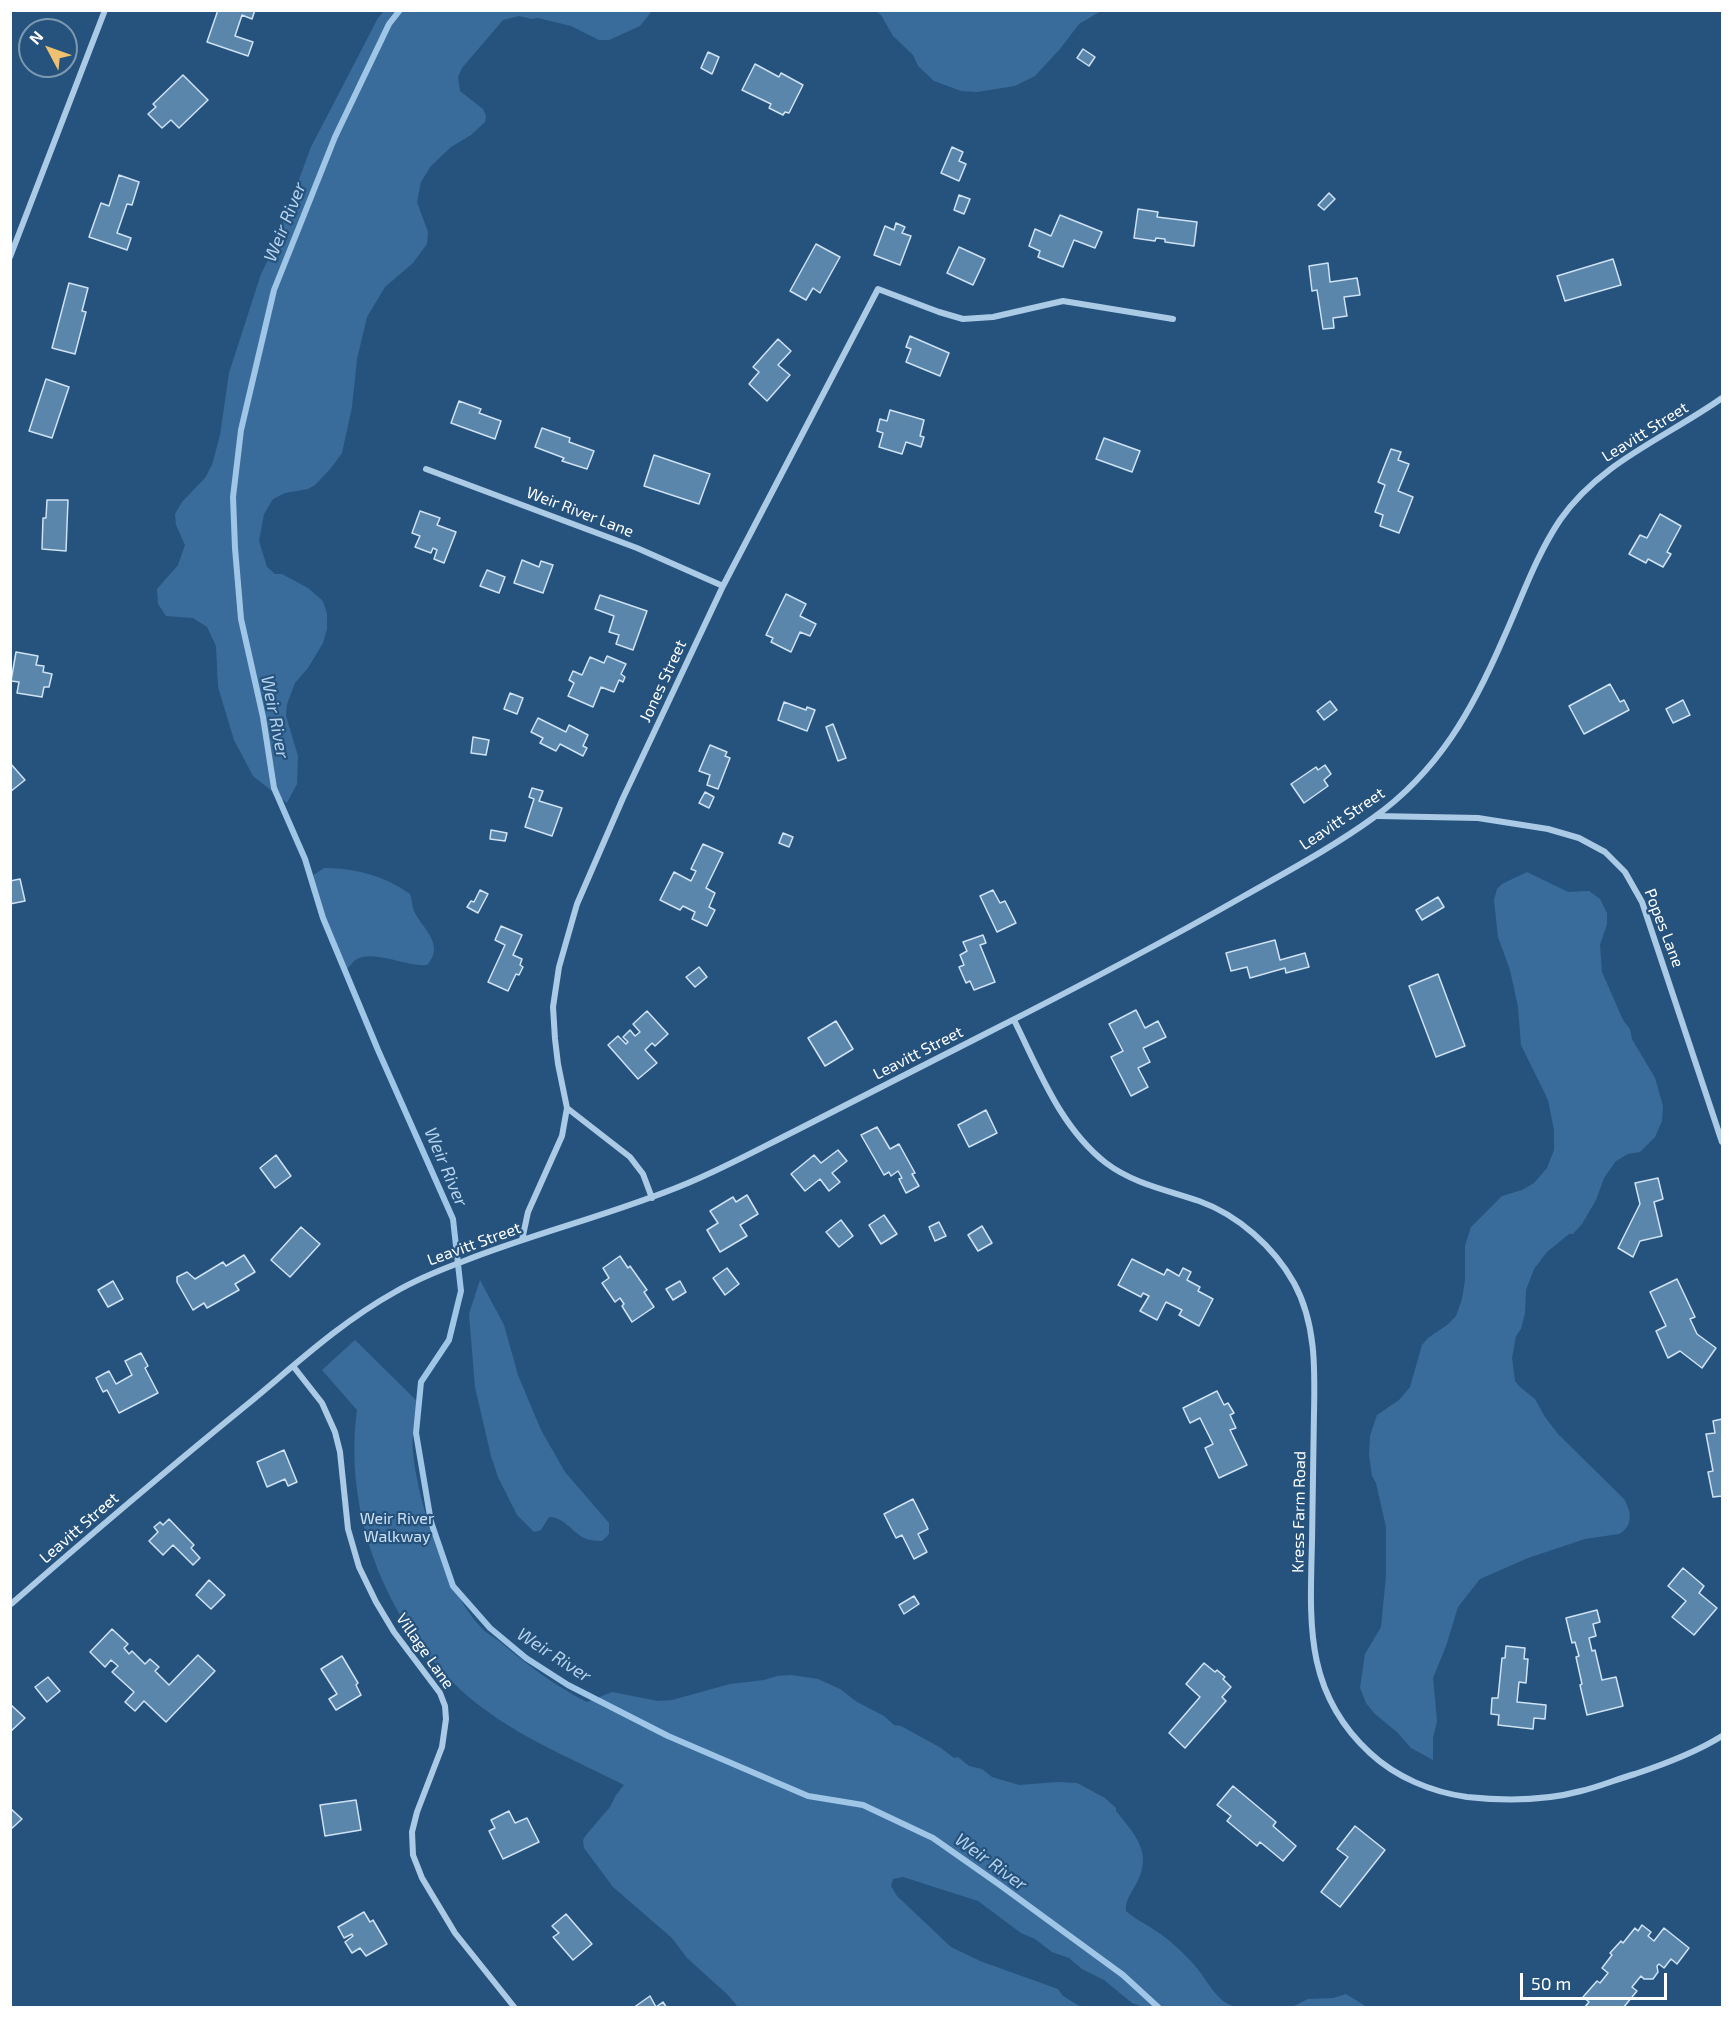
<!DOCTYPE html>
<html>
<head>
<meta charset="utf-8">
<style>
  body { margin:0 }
  #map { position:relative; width:1733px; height:2018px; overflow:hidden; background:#26537d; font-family:"Exo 2",sans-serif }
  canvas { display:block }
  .frame { position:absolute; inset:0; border:12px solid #fff; pointer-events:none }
  .north { position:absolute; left:18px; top:18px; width:60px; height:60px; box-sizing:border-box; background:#26537d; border:2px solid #7d98b1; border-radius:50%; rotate:311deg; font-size:16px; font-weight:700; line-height:24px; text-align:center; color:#fff }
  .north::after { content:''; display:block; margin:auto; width:21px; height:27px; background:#eec070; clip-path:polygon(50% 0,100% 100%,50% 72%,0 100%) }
  .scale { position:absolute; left:1520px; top:1973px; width:147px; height:27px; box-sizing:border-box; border:3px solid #fff; border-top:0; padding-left:8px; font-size:18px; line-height:21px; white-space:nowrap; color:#fff; -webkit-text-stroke:4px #26537d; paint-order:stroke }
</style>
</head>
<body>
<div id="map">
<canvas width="1733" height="2018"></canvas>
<div class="frame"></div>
<div class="north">N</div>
<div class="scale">50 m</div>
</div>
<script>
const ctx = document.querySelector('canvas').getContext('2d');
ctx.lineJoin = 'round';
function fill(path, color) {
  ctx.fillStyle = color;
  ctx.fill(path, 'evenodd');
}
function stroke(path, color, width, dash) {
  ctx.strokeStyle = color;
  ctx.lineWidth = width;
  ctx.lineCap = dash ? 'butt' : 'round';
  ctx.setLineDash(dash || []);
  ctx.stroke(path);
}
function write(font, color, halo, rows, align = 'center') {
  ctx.font = font + ' "Exo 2",sans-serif';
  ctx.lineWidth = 4.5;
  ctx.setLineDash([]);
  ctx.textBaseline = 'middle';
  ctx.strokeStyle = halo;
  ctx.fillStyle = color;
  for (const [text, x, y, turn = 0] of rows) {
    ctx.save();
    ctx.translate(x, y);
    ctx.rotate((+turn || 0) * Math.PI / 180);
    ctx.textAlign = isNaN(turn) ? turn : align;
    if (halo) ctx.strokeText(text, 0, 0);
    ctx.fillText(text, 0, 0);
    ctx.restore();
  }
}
const green = new Path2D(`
  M384,11H652L640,26L609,40H599L571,26L538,18L532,19L519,16L503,20L462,68L458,77L460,91L483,109L486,116L485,122L471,135L451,147L431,166L421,182L417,202L428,232L427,244L413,263L385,287L367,317L357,359L352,407L342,453L331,468L315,485L308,489L285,493L273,499L264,514L259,541L267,567L275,574H282L308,588L323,601L327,614V629L323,643L308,668L295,683L287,704L286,716L298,756L297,784L287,803L253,776L234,740L218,687L216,646L207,627L193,618L166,616L158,604L157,589L178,565L185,545L176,525L175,514L182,502L205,478L212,465L220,435L229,373L261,274L273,250L311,147L378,18Z
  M876,11H1101L1079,24L1060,49L1035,76L1015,86L977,92L961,91L934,81L918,66L913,55L893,36L881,15Z
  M324,868C355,868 385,876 410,894C412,900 412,907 415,913C424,930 445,945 427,965C406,967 376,950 357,959C353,961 350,966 347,969L324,923L309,878Z
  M1527,872L1568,892L1589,891L1600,899L1607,913V924L1600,945L1602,972L1623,1020L1630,1029L1632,1039L1655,1078L1663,1106L1662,1121L1655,1137L1640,1152L1628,1154L1616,1161L1604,1178L1596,1200L1582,1224L1573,1234H1569L1547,1252L1534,1269L1526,1290L1525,1313L1521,1329L1516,1336L1512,1358L1515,1381L1520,1387L1535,1399L1545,1417L1558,1434L1624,1499C1631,1511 1634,1526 1619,1534L1585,1539L1528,1558L1480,1579L1458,1607L1446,1646L1433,1678L1437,1721L1433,1738V1760L1411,1748L1398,1733L1375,1714L1366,1703L1360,1688L1365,1654L1381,1627L1386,1576V1527L1376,1483L1372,1476L1369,1455L1370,1436L1377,1415L1399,1400L1410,1387L1422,1345L1428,1338L1447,1325L1456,1316L1462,1299L1465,1280V1246L1471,1227L1502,1196L1522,1190L1534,1183L1547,1168L1554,1150V1130L1548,1100L1521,1045L1518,1007L1510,970L1498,937L1494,900L1497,889L1502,884Z
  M480,1280L504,1325L518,1375L541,1430L565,1472L609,1523V1534L602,1541C595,1541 588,1540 582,1537C571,1530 563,1517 549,1517L541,1530L534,1532L517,1515L498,1477L491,1456L475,1387L469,1314Z
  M355,1340L419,1403C415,1419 411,1436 413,1453C418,1503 448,1598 486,1632C492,1637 499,1640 504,1645C530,1667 557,1687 587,1702L612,1692L658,1701L672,1700L730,1684L764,1680L777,1676L791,1675L818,1679L840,1689L857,1702L884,1716L894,1725L901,1726L941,1748L954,1758L958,1757L969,1766L982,1769L992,1777L1019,1785L1058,1782L1077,1783L1105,1798L1116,1808V1811C1136,1836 1154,1854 1135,1886C1130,1895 1125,1901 1126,1911C1135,1919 1144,1923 1153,1929C1168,1938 1184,1953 1195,1966C1208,1980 1216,2003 1237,2007H1143L1132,2003L1104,1980L1082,1969L1069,1958L1052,1952L1035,1939L1021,1933L978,1901L903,1877L893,1879L891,1886L897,1896L951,1947L980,1961L1058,1989L1063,1996L1081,2007H738L728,1995L687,1958L672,1938L613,1887L584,1848L583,1840L586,1835L610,1807L616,1795L624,1785C577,1761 527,1741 484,1709C393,1641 342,1523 357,1410L322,1370Z
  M1346,1994L1367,2007H1292L1308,1999L1333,1998Z`);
const stream = new Path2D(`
  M400,10L389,24L335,137L274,290L241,430L233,497L235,548L241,619L263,717L274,788L305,859L323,918L378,1050L453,1219L461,1291L449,1340L421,1382L416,1433L431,1522L453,1586L490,1628L526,1658L568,1685L668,1736L808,1796L863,1805L933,1838L1000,1885L1123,1975L1159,2008`);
const building = new Path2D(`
  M218,10H255L252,19L242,15L235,36L253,42L248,56L207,42Z
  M1083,49L1095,57L1089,66L1077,58Z
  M708,52L719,57L712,74L701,68Z
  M755,64L779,77L781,73L803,85L789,113L785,112L783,115L769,108L771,104L742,90Z
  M183,75L208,100L179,128L171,120L162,128L148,114L156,107L153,104Z
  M952,147L963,152L959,161L966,164L959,181L941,173Z
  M119,175L139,182L132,205L127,204L117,233L131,238L127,250L89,237L101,203L109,206Z
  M1329,193L1335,199L1324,210L1318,205Z
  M959,195L970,199L964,214L954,210Z
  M1138,209L1158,212L1157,217L1197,222L1194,246L1165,242V239L1156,238L1155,241L1134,238Z
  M1060,215L1102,232L1095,248L1074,240L1063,267L1038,257L1040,251L1029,246L1035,229L1051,236Z
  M896,223L905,227L902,233L911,236L900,265L874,255L885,226L894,230Z
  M816,244L840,257L820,293L813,288L806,300L790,291Z
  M959,247L985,259L973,285L947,273Z
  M1613,259L1621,285L1565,301L1557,276Z
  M1328,263L1330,282L1357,278L1360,295L1344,297L1347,316L1333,318L1334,328L1323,329L1317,290L1312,291L1309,266Z
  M69,283L88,288L82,311L86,312L75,354L52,348Z
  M910,336L949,353L940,376L906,362L911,349L906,347Z
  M778,339L791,351L778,365L790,375L767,401L749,384L759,372L753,367Z
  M46,379L69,387L52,438L29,431Z
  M459,401L481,409L479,413L501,421L495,439L451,423Z
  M890,410L924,420L920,436L924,437L921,447L906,442L902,454L879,447L883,433L877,431L880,419L887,421Z
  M542,428L570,438L569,442L594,451L587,469L562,461L564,458L535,447Z
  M1104,438L1140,451L1132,472L1096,459Z
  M1391,449L1401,452L1398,460L1409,464L1398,491L1413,497L1399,533L1380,526L1383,515L1375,512L1385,485L1378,482Z
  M654,455L710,474L699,504L644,486Z
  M47,500H68L66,551L42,549L43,518H46Z
  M420,511L440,518L437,525L456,532L444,563L434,559L437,550L433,548L431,553L415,547L420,536L412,533Z
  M1660,514L1681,526L1667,552L1671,554L1663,567L1648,559L1646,563L1629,554L1640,535L1647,538Z
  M522,560L539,567L541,561L553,565L543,593L514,583Z
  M487,570L505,577L499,593L480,586Z
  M786,594L806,604L800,616L816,624L810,636L800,632L791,652L771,642L773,638L766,635Z
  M600,595L647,611L633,650L616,644L619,635L609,632L614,616L595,609Z
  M16,652L38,656L36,665L44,666L43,672L52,674L49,687H44L42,697L17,693L19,682L11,681Z
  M607,656L626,664L621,674L625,677L623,682L619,680L614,692L601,687L593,707L568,696L574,683L569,680L573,671L582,675L590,657L604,663Z
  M1610,684L1620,702L1624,700L1629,710L1584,734L1569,706Z
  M510,693L523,698L517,714L504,709Z
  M1683,700L1690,715L1673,723L1666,709Z
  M1330,701L1337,710L1324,720L1317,711Z
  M784,702L806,710L807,707L815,710L807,731L778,720Z
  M538,718L566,732L569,725L588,735L583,746L587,748L583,756L560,744L556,751L540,743L543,738L531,732Z
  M833,724L846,758L838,761L826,727Z
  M473,737L489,740L486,755L471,753Z
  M710,745L727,752L725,756L730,758L718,789L707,785L710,775L699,771Z
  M10,763L25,780L10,792Z
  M1325,765L1331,774L1324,780L1328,786L1304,803L1291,784L1316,767L1318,770Z
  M532,788L543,791L539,801L562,808L552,836L525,827L534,799L529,797Z
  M705,792L714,797L709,808L699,803Z
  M491,830L507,833L505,841L490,839Z
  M783,833L793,837L789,847L779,843Z
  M703,844L723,853L706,888L715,893L709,907L715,910L707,926L692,919L695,912L683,906L680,910L660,900L674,872L691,881L696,871L691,869Z
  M20,879L25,901L10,904V881Z
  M480,890L488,894L478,913L467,907L471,901L474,902Z
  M993,890L1000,903L1005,901L1016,923L997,932L980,896Z
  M1438,897L1444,907L1422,920L1416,910Z
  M501,926L522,935L513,955L522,959L520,965L523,967L519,975L516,974L508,991L488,982L505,945L495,940Z
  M983,935L986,943L980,945L995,982L974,990L970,981L966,983L959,967L964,965L960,955L967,951L963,942Z
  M1275,940L1280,960L1305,953L1309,967L1286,973L1285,968L1250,978L1247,967L1231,971L1226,953Z
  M699,967L707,977L695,987L686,977Z
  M1438,974L1465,1046L1436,1057L1409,986Z
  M1136,1010L1145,1028L1158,1021L1166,1037L1143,1048L1150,1062L1138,1068L1148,1087L1131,1096L1111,1057L1123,1051L1109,1024Z
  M647,1011L668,1034L655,1046L652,1043L645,1050L657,1063L638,1079L608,1045L618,1036L626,1044L628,1042L623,1037L630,1030L635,1036L640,1032L633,1024Z
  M836,1021L853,1049L825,1066L808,1038Z
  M986,1110L997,1133L969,1147L958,1125Z
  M877,1127L890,1149L899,1144L915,1173L912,1174L919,1186L906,1193L899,1179L902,1178L898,1171L891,1176L889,1172L884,1175L861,1135Z
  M838,1150L847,1161L832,1173L840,1182L829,1191L820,1179L805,1191L791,1174L814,1155L821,1163Z
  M276,1155L291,1176L275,1188L260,1168Z
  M1658,1178L1663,1199L1654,1202L1662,1236L1640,1241L1633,1257L1618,1248L1640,1204L1635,1183Z
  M747,1195L758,1214L740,1225L747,1236L720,1252L707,1230L718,1223L710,1211L733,1197L736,1202Z
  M884,1215L897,1234L881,1244L869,1225Z
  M841,1220L853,1236L839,1247L826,1232Z
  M939,1222L946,1236L935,1241L929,1227Z
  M982,1226L992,1243L978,1251L968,1235Z
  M301,1227L320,1244L290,1277L271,1260Z
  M244,1255L255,1272L235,1284L239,1290L207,1308L204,1303L193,1310L177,1282V1277L187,1272L195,1279L223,1262L226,1266Z
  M620,1256L628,1268L630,1266L647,1290L644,1292L654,1307L632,1322L622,1306L624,1304L620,1298L615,1302L602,1283L609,1278L603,1268Z
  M1132,1259L1164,1275L1167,1269L1179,1276L1183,1268L1191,1272L1187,1280L1200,1287L1198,1291L1213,1299L1199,1326L1179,1315L1182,1310L1166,1302L1157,1320L1140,1311L1149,1296L1143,1293L1141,1297L1118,1285Z
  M727,1268L739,1284L725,1295L713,1278Z
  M1677,1279L1695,1317L1690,1319L1697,1334L1716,1348L1702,1368L1680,1351L1668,1358L1656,1331L1666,1326L1650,1292Z
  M113,1281L123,1299L108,1307L98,1290Z
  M680,1281L686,1292L673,1300L666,1289Z
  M141,1353L148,1366L145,1368L158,1393L119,1413L107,1390L103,1392L96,1378L109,1371L116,1384L132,1375L125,1361Z
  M1217,1391L1224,1405L1228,1403L1234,1413L1230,1415L1236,1428L1230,1430L1247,1465L1219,1478L1205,1448L1213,1444L1200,1418L1190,1423L1183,1408Z
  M1722,1419V1496L1713,1497L1708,1472L1713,1471L1706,1434L1715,1433L1713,1421Z
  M284,1450L297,1482L288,1486L285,1479L267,1487L257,1462Z
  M913,1499L928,1529L918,1534L927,1552L914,1559L902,1535L896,1538L884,1514Z
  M169,1519L194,1545L191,1548L200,1558L193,1565L173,1545L163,1555L149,1541L158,1532L154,1527L160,1522L163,1525Z
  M1683,1568L1704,1586L1699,1593L1717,1608L1694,1635L1672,1617L1686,1601L1668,1586Z
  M209,1580L225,1595L211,1609L196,1595Z
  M914,1596L919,1604L904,1614L899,1605Z
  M1597,1610L1600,1622L1593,1624L1596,1636L1589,1638L1592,1651L1595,1650L1602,1680L1616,1677L1623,1706L1587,1715L1580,1685L1582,1684L1576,1657L1579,1656L1575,1642L1572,1643L1566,1618Z
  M112,1629L128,1644L124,1648L129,1654L132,1651L145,1664L150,1659L159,1667L155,1671L169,1685L198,1655L215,1671L166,1722L144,1701L135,1711L125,1702L134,1692L112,1672L118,1666L111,1660L105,1667L90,1652Z
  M1506,1646L1525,1648L1524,1659H1528L1526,1683L1519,1682L1517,1702L1546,1705L1545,1719L1534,1718L1533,1729L1498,1725L1499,1715L1491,1714L1492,1698H1498L1502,1658H1505Z
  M342,1656L358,1683L356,1685L361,1695L336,1710L329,1699L337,1694L321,1669Z
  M1204,1663L1215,1672L1217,1670L1225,1677L1223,1679L1231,1687L1222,1697L1226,1701L1185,1748L1169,1733L1200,1697L1186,1684Z
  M48,1677L60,1691L47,1702L35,1687Z
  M10,1704L25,1718L10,1732Z
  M1233,1786L1276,1822L1273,1826L1296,1846L1283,1861L1260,1842L1257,1846L1227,1821L1231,1816L1217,1805Z
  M356,1800L361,1830L325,1836L320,1805Z
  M10,1808L22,1819L10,1830Z
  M509,1811L515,1823L527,1818L539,1842L503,1859L489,1831L495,1828L491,1820Z
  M1355,1826L1385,1850L1340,1907L1321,1892L1348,1857L1337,1849Z
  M364,1912L370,1922L373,1920L387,1944L366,1956L360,1948L352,1953L345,1942L353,1936L352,1934L344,1938L338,1927Z
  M566,1914L592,1944L573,1960L553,1937L559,1933L552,1926Z
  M1642,1925L1651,1932L1648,1936L1654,1941L1664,1928L1689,1948L1677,1964L1671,1959L1664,1968L1659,1964L1657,1966L1658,1972L1653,1979H1644L1641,1976L1632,1987L1637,1991L1623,2008H1584L1589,2002L1583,1997L1597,1981L1600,1983L1608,1973L1602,1968L1612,1955L1610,1953L1621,1941L1623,1943L1635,1928L1638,1931Z
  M650,1996L656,2007L663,2002L667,2008H633Z`);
const street = new Path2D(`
  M10,257L105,10
  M426,469L637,548L723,586
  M1377,816L1478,818L1548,829L1579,838L1605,852L1625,872L1642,902L1722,1142
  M1014,1020C1039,1070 1060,1127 1106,1163C1134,1184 1167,1190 1199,1201C1238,1215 1274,1247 1294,1283C1316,1323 1315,1369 1314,1414C1313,1456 1313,1498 1312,1541C1310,1623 1304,1692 1370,1753C1396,1777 1431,1792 1467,1797C1504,1801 1544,1801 1581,1791C1599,1787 1617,1779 1635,1774C1665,1764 1695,1753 1722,1736
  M652,1198L643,1174L630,1157L567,1108L558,1064L555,1039L553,1007L559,967L577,904L623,798L723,586L878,289L939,312L963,319L993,317L1063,301L1173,319
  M522,1240L528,1212L562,1136L567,1108
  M293,1366L322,1403L335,1432L340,1452L348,1529L359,1567L376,1602L394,1632L440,1693L445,1706L446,1719L442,1747L417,1812L412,1832L413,1855L422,1878L455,1933L515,2008
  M10,1605C89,1536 168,1469 249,1403C296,1364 341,1322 395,1292C417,1279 440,1270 464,1261C537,1232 615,1214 688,1183C724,1168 759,1149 795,1131C859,1099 923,1066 987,1033C1074,989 1160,944 1244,896C1288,871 1333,847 1373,818C1439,771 1473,709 1504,637C1522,597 1536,556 1560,520C1600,462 1667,437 1722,398`);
const streetNames = [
  ["Leavitt Street",1645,432,-32],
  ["Weir River Lane",580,512,21],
  ["Jones Street",663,681,-65],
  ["Leavitt Street",1342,819,-34],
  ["Popes Lane",1664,928,69],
  ["Leavitt Street",918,1053,-27],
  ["Leavitt Street",474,1244,-20],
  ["Kress Farm Road",1299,1512,-89],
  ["Leavitt Street",79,1528,-41],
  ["Village Lane",425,1651,55]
];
const parkNames = [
  ["Weir River",397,1519],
  ["Walkway",397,1537]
];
const waterNames = [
  ["Weir River",285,222,-68],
  ["Weir River",275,717,79],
  ["Weir River",446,1167,67],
  ["Weir River",554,1655,33],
  ["Weir River",991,1862,36]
];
fill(green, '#396c9b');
stroke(stream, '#9fc6e6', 6);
fill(building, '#5a86ac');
stroke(building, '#cee2f4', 1.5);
stroke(street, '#abcae5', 6);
write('16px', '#fff', '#26537d', streetNames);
write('16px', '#cee2f4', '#26537d', parkNames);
write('italic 18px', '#b6d3ed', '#26537d', waterNames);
</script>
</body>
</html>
